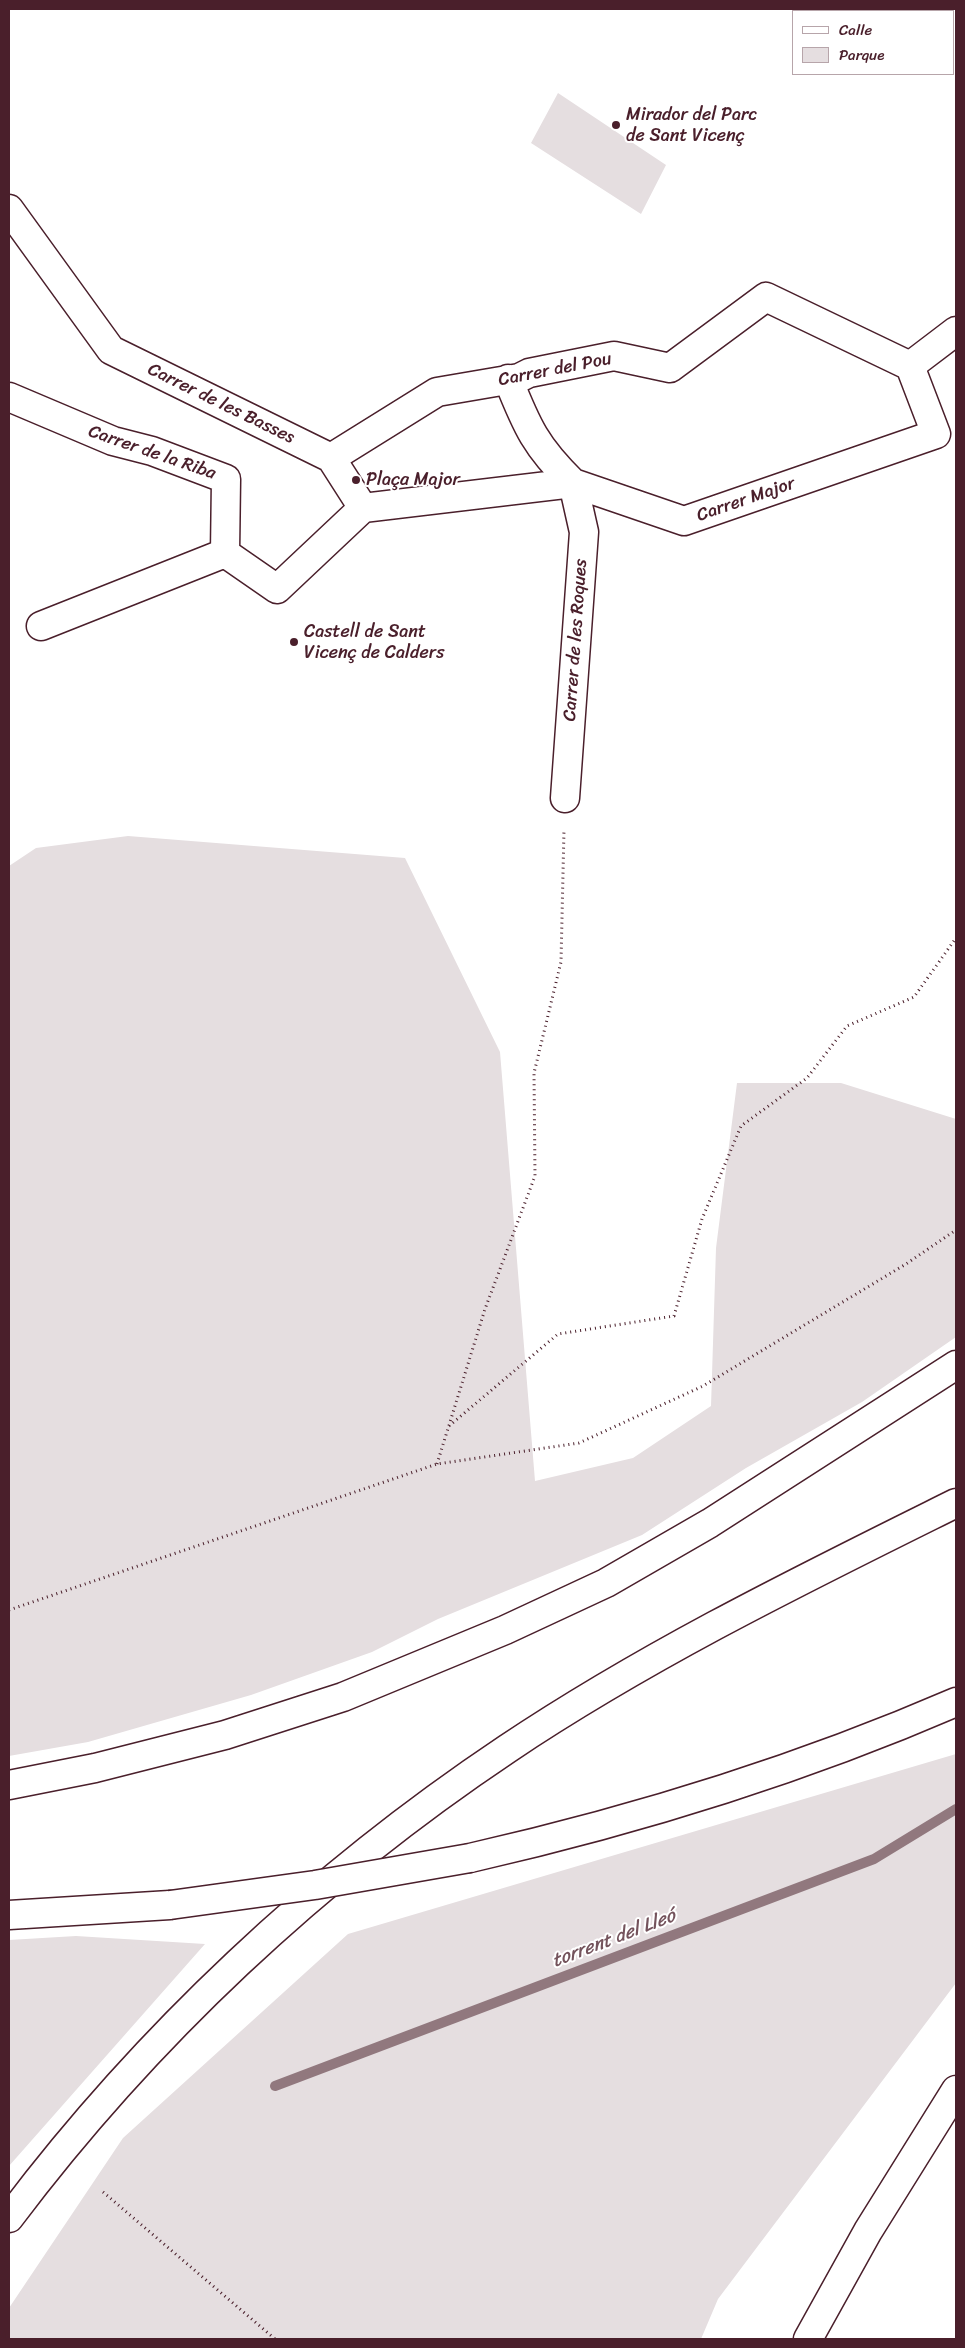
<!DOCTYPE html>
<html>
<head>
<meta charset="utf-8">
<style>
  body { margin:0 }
  #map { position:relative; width:965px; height:2348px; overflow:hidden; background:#fff; font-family:Sriracha,sans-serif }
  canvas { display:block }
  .frame { position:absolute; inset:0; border:10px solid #4a1f2b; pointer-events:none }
  .legend { position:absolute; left:792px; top:10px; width:162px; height:65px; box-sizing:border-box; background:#fff; border:1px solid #b7a5aa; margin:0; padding:6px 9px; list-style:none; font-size:15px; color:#4a1f2b }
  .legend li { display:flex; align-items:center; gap:10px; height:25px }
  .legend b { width:25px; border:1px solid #b7a5aa }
</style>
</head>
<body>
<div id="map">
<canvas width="965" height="2348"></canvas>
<div class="frame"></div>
<ul class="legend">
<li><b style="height:6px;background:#fff"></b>Calle</li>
<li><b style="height:14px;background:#e5dee0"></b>Parque</li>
</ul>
</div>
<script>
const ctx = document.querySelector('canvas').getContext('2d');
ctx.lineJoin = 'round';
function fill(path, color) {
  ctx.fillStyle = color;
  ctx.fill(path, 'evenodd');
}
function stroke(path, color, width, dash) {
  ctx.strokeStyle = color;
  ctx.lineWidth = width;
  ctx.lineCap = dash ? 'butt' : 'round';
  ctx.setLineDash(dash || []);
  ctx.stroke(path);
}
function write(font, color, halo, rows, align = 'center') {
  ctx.font = font + ' Sriracha,sans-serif';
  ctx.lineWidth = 4;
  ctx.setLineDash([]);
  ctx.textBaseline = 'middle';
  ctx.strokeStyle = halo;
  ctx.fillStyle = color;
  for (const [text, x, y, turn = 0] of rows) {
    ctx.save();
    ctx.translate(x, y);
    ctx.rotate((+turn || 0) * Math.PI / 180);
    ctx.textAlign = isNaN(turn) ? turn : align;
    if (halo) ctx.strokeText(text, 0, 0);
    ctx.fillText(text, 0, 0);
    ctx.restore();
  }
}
const green = new Path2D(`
  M558,93L666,165L641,214L531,143Z
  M128,836L405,858L500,1052L535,1481L633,1458L711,1406L716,1248L737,1083H841L956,1119V1337L862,1402L746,1468L642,1535L438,1619L372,1652L251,1695L88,1742L9,1756V866L36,848Z
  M956,1754V1983L718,2299L701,2339H9V2308L123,2138L348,1934Z
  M76,1936L205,1944L9,2166V1940Z`);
const stream = new Path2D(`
  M275,2086L874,1859L956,1809`);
const path = new Path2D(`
  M449,1426L558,1334L674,1316L702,1219L741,1126L807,1078L847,1026L914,997L956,938
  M437,1464L485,1309L535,1176L534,1073L561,962L564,829
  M9,1610L437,1464L579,1443L703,1386L906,1264L956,1230
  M103,2192L275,2339`);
const minor = new Path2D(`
  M9,209L111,350L331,458
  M910,366L956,331
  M508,379C527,427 536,447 573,483
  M9,397L113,441L152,451L226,479L225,553
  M331,458L437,392L519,378L529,373L614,356L670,368L766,297L910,366
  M331,458L363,508
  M363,508L573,483L684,521L936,434L910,366
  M225,553L277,589L363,508
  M41,626L225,553
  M565,798L584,532L573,483`);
const highway = new Path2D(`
  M9,1785L95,1768L225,1735L343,1697L505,1630L606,1583L710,1523L956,1365
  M470,1858C637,1820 799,1770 956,1702
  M9,1915L170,1905
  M9,2218C146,2036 317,1876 507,1749C649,1654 803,1579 956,1503
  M808,2339L868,2231L956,2090`);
const highwayBridge = new Path2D(`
  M170,1905L315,1885L470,1858`);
const markers = [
  [616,125,5,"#4a1f2b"],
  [356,480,5,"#4a1f2b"],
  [294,642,5,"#4a1f2b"]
];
const poiNames = [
  ["Mirador del Parc",626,115],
  ["de Sant Vicenç",626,136],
  ["Plaça Major",366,480],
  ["Castell de Sant",304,632],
  ["Vicenç de Calders",304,653]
];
const streetNames = [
  ["Carrer del Pou",555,370,-11],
  ["Carrer de les Basses",221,404,26],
  ["Carrer de la Riba",152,453,19],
  ["Carrer Major",746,500,-19],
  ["Carrer de les Roques",576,640,-86]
];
const waterNames = [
  ["torrent del Lleó",614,1939,-21]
];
fill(green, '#e5dee0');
stroke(stream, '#91787e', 10);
stroke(minor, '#4a1f2b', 31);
stroke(highway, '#4a1f2b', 31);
stroke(path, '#4a1f2b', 3, [1, 4]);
stroke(minor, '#fff', 28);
stroke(highway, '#fff', 28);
stroke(highwayBridge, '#4a1f2b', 31, []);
stroke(highwayBridge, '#fff', 28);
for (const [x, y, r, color] of markers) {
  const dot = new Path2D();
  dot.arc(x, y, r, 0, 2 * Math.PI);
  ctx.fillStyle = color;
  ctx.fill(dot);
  stroke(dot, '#fff', 2);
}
write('18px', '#4a1f2b', '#fff', poiNames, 'left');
write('18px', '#4a1f2b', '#fff', streetNames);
write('italic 19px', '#74535c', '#fff', waterNames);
</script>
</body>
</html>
